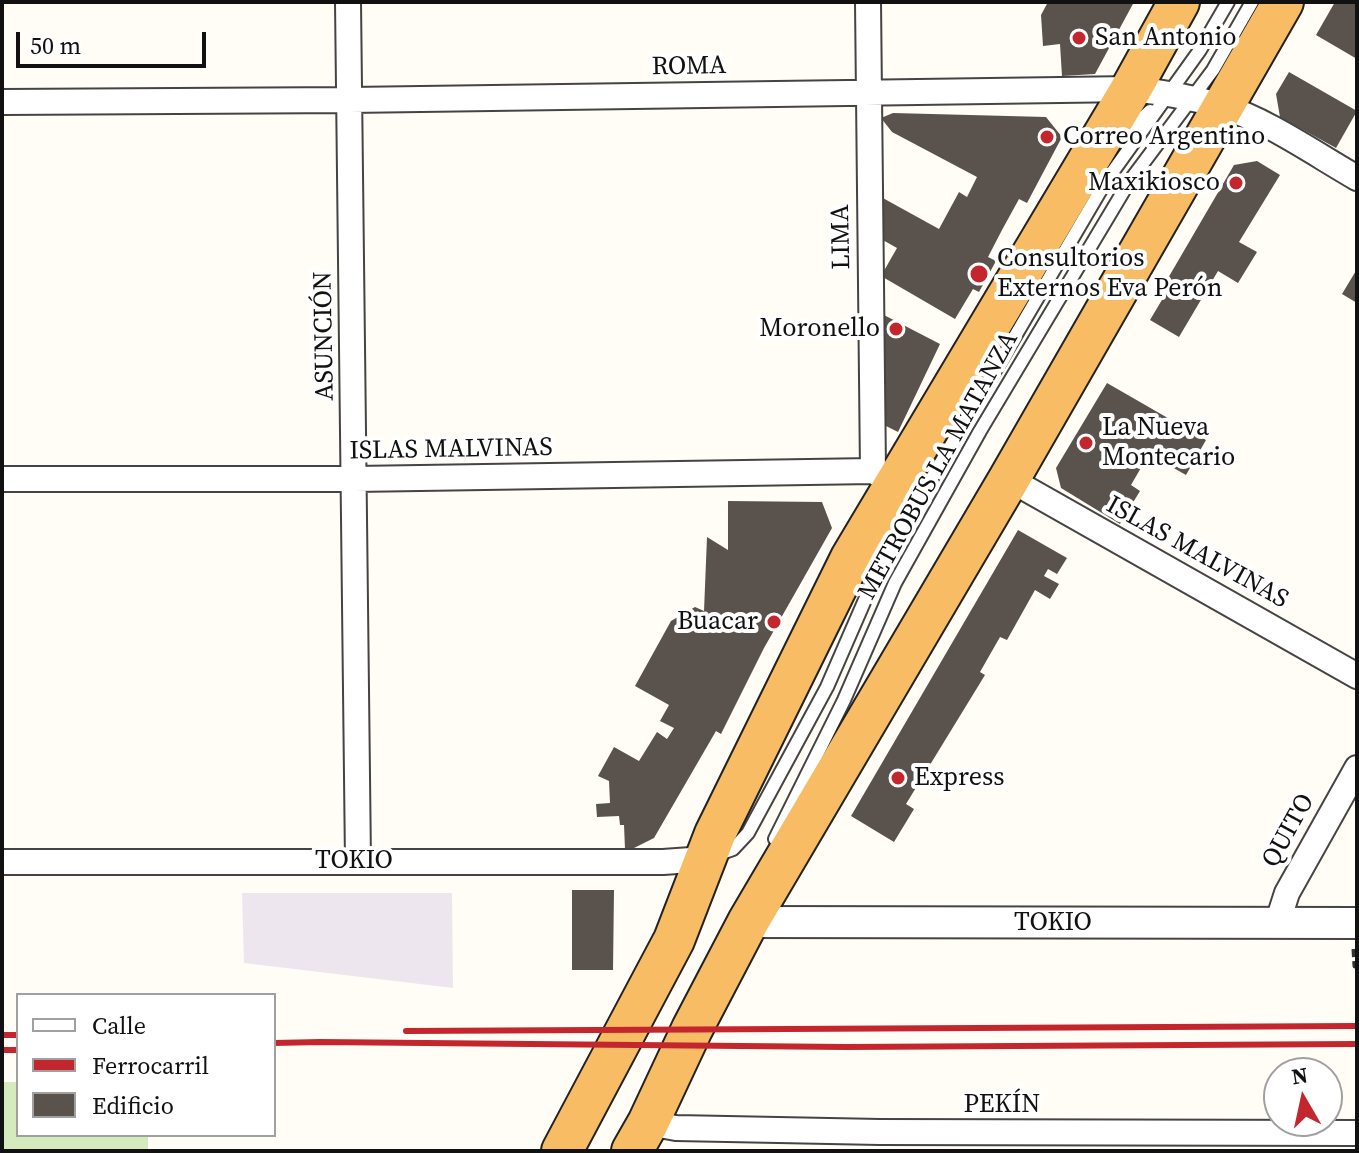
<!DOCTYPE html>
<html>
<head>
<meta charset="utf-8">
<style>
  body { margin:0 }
  #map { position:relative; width:1359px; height:1153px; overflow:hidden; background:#fffdf5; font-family:"Source Serif 4",serif }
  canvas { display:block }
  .frame { position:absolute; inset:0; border:4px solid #111; pointer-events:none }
  .legend { position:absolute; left:16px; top:993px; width:260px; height:144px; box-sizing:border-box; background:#fff; border:2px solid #a0a0a0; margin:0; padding:10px 14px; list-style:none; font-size:24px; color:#111 }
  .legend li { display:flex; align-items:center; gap:16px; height:40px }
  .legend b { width:40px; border:2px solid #a0a0a0 }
  .north { position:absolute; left:1263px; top:1057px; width:80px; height:80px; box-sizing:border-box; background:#fff; border:2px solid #a0a0a0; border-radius:50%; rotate:351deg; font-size:22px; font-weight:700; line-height:32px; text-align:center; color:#111 }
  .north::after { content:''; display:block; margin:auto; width:28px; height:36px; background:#c4262e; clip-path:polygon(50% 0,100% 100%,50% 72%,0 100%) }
  .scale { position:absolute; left:16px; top:32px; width:190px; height:36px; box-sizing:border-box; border:4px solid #111; border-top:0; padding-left:10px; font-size:24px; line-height:28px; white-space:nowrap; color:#111; -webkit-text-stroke:6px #fff; paint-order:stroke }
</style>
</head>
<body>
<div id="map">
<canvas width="1359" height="1153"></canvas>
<div class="frame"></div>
<ul class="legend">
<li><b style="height:10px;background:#fff"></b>Calle</li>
<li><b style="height:10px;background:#c4262e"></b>Ferrocarril</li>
<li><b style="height:22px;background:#5a524d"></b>Edificio</li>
</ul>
<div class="north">N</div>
<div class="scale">50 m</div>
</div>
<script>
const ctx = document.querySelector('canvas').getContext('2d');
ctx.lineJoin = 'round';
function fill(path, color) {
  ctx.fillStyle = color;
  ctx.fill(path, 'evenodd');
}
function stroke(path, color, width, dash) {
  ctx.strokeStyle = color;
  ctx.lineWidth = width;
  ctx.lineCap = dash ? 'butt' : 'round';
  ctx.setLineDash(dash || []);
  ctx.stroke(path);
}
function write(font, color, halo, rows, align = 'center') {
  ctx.font = font + ' "Source Serif 4",serif';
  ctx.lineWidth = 8;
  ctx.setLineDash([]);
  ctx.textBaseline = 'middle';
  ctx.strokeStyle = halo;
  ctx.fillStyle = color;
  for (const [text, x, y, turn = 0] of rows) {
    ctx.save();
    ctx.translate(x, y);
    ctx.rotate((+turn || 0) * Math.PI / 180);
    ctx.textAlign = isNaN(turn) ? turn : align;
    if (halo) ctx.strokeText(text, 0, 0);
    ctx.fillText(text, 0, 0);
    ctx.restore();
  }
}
const industrial = new Path2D(`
  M242,893H452L453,988L244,963Z`);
const green = new Path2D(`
  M2,1082H18V1135H148V1151H2Z`);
const building = new Path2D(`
  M1048,2H1134L1095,74L1062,76L1060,44L1043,46L1041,15Z
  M1335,2H1357V59L1316,35Z
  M1289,72L1357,111L1336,148L1280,117L1276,94Z
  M893,113L1046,117L1062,137L1027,203L1019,199L1002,230L988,257L996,261L979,292L973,289L955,319L881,276L897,248L881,239V197L939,229L959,192L967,197L977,177L892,132L881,118Z
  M1257,161L1280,175L1239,242L1257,252L1238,283L1218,271L1179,337L1150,320L1169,288L1164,285L1234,165Z
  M1357,269V303L1342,294Z
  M882,314L940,344L898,432L882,424Z
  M1107,383L1206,440L1186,475L1149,454L1131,485L1140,491L1120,524L1061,488L1056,468Z
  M728,501L822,502L832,528L764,648L721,734L716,731L654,838L634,848L625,849L624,825H620L619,816L597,817L596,804L610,803L609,781L598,776L614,747L639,761L657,732L667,739L674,728L660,721L669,705L635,686L671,621L695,607L704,611L707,537L728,550Z
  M1018,530L1067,558L1057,574L1048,569L1044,576L1059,584L1050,599L1035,590L1007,640L1000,637L980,672L985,675L906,804L914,809L894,842L851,816Z
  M572,890H614L613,970H572Z`);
const path = new Path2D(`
  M1354,949L1355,966H1357`);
const service = new Path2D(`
  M1119,140L1150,111
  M775,839L844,700L895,583L980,431L1129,182L1213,70L1252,2
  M716,855L733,849L748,833L827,687L878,570L1106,181L1200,50L1228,2`);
const minor = new Path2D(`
  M348,2L358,861
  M868,2L873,471
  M2,102L350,100L1131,89C1162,92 1191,97 1221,106C1267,120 1315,154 1357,178
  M2,479H355L873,471L896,485
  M1009,479L1357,676
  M2,862H663L705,859
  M1277,924L1287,893L1357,768
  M648,1123L676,1128L880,1132L1357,1133`);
const tertiary = new Path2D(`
  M748,922L1357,923`);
const trunk = new Path2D(`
  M562,1151L674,940L715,834L851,558L1131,89L1179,2
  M632,1151L648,1123L692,1029L748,922L1009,479L1283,2`);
const rail = new Path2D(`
  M406,1031L1357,1026
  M2,1035H18
  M274,1043L320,1042L846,1047L1357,1044
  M2,1050H18`);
const markers = [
  [1079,38,8,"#c4262e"],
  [1047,137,8,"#c4262e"],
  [1236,183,8,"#c4262e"],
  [979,274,10,"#c4262e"],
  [896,329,8,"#c4262e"],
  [1086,443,8,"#c4262e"],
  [774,622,8,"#c4262e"],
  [898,778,8,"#c4262e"]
];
const poiNames = [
  ["San Antonio",1095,38],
  ["Correo Argentino",1063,137],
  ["Maxikiosco",1220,183,"right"],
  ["Consultorios",997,259],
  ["Externos Eva Perón",997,289],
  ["Moronello",880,329,"right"],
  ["La Nueva",1102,428],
  ["Montecario",1102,458],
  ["Buacar",758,622,"right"],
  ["Express",914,778]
];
const streetNames = [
  ["ROMA",689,67,-1],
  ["LIMA",842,237,-91],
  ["ASUNCIÓN",325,336,-91],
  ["ISLAS MALVINAS",451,450,-1],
  ["METROBUS LA MATANZA",939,466,-61],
  ["ISLAS MALVINAS",1197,553,29],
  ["QUITO",1289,831,-61],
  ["TOKIO",354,861],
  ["TOKIO",1053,923],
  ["PEKÍN",1002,1105]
];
fill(industrial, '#eee6ef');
fill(green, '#d5ebbd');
fill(building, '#5a524d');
stroke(service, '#444', 16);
stroke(minor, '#444', 28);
stroke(tertiary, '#444', 34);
stroke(trunk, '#222', 44);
stroke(path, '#333', 5, [8, 4]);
stroke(service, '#fff', 12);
stroke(minor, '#fff', 24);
stroke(tertiary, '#fff', 30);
stroke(trunk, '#f7bc64', 40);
stroke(rail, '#c4262e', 6);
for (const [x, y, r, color] of markers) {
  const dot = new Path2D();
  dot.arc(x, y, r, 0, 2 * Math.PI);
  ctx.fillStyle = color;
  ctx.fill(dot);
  stroke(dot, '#fff', 3);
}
write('26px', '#111', '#fff', poiNames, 'left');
write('26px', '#111', '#fff', streetNames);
</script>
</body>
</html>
